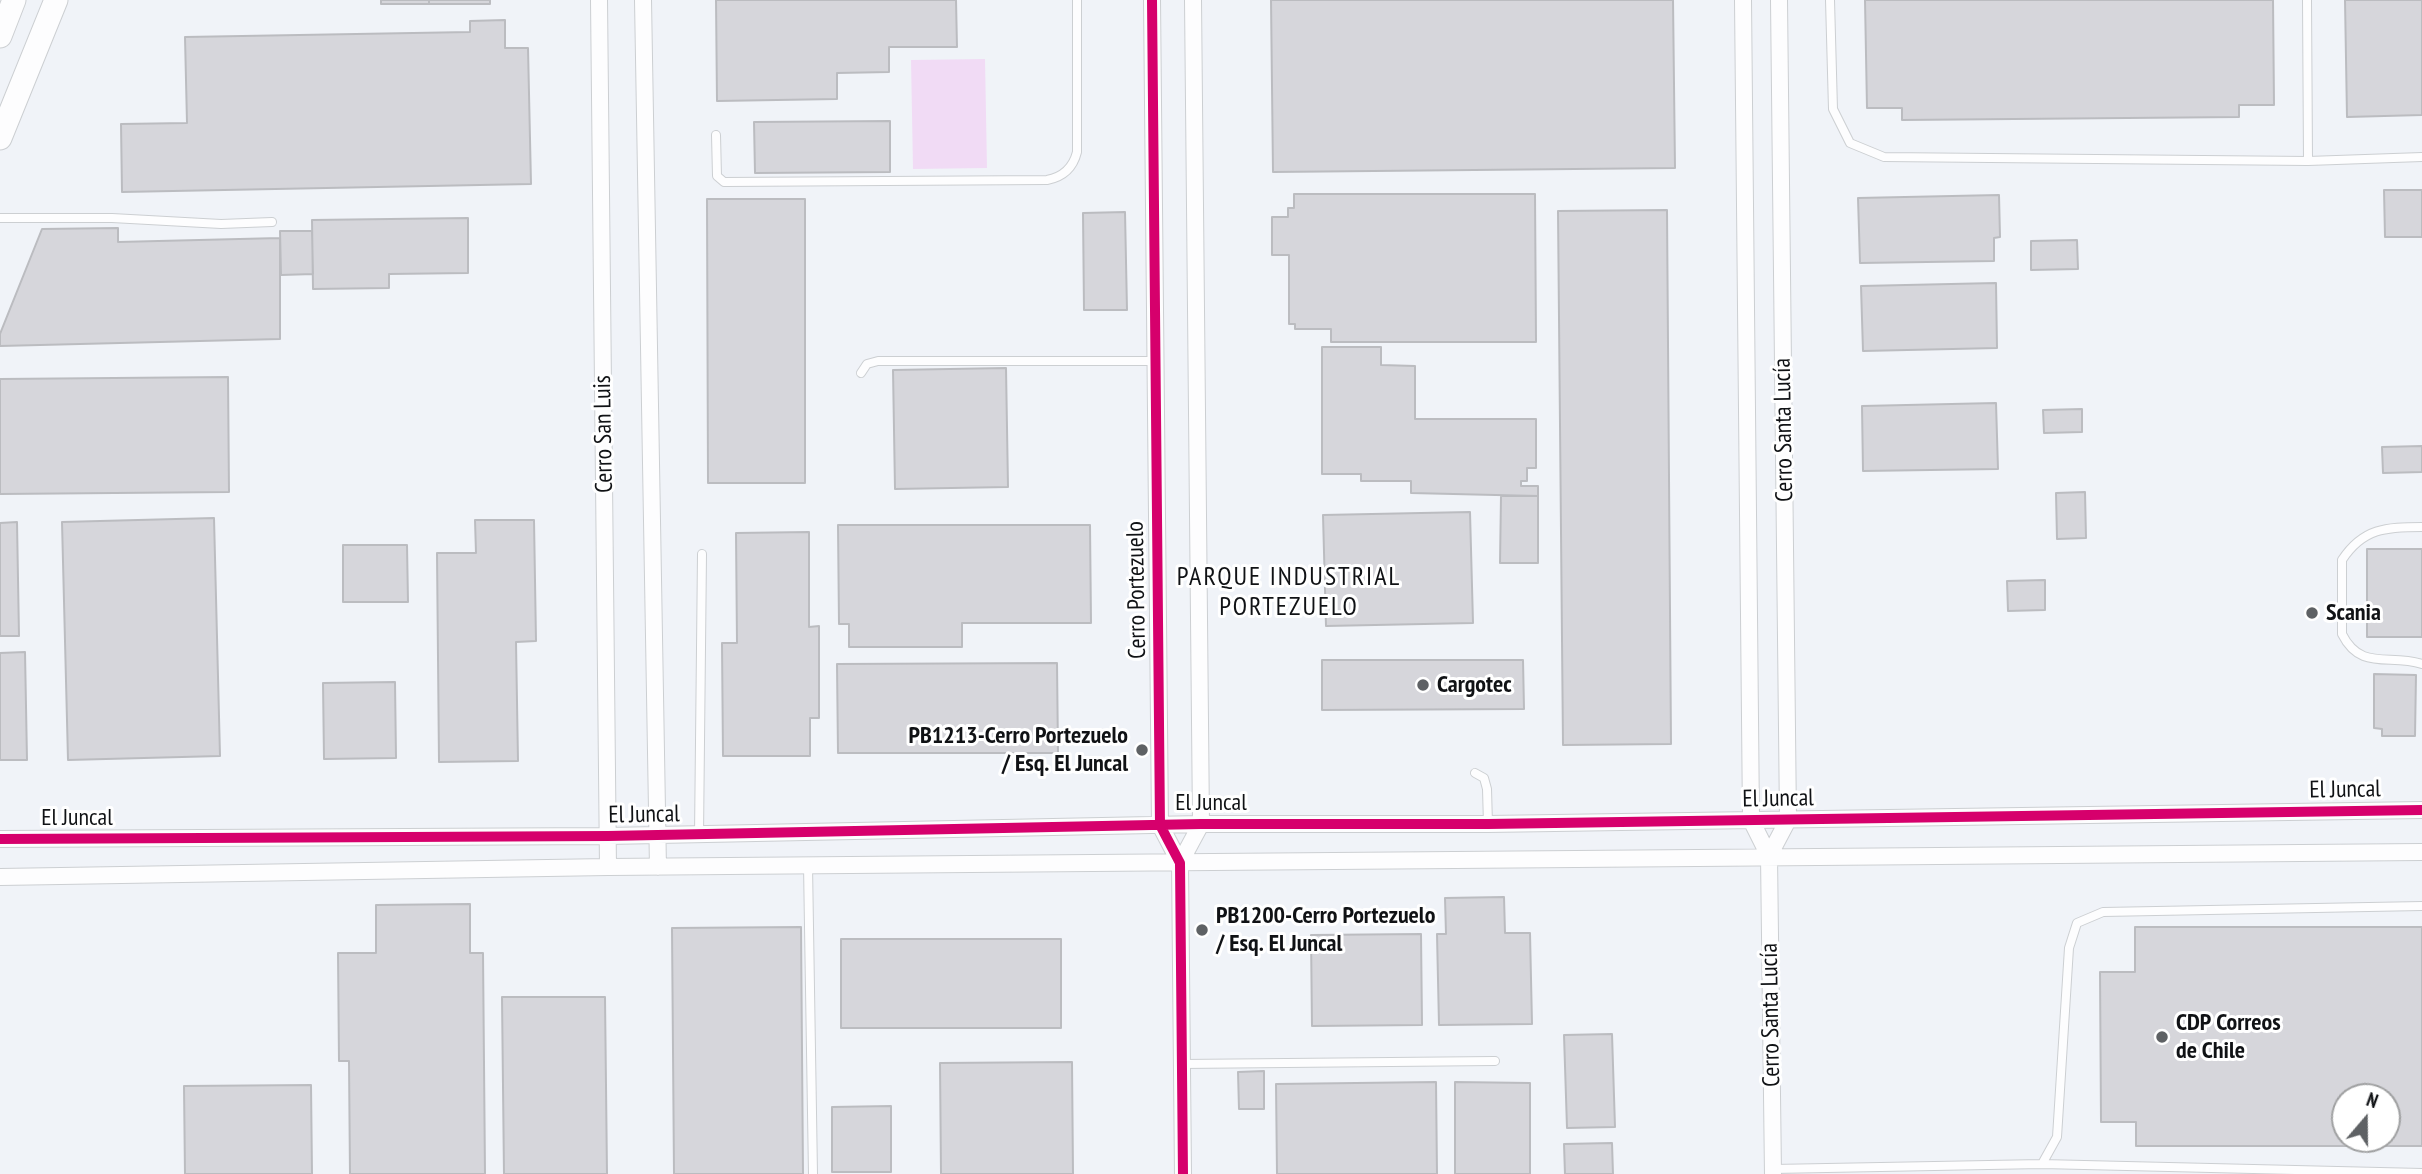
<!DOCTYPE html>
<html>
<head>
<meta charset="utf-8">
<style>
  body { margin:0 }
  #map { position:relative; width:2422px; height:1174px; overflow:hidden; background:#f0f3f8; font-family:"PT Sans Narrow",sans-serif }
  canvas { display:block }
  .north { position:absolute; left:2331px; top:1083px; width:70px; height:70px; box-sizing:border-box; background:#fff; border:2px solid #9fa0a1; border-radius:50%; rotate:20deg; font-size:19px; font-weight:700; line-height:28px; text-align:center; color:#101215 }
  .north::after { content:''; display:block; margin:auto; width:24px; height:32px; background:#5e6164; clip-path:polygon(50% 0,100% 100%,50% 72%,0 100%) }
</style>
</head>
<body>
<div id="map">
<canvas width="2422" height="1174"></canvas>
<div class="north">N</div>
</div>
<script>
const ctx = document.querySelector('canvas').getContext('2d');
ctx.lineJoin = 'round';
function fill(path, color) {
  ctx.fillStyle = color;
  ctx.fill(path, 'evenodd');
}
function stroke(path, color, width, dash) {
  ctx.strokeStyle = color;
  ctx.lineWidth = width;
  ctx.lineCap = dash ? 'butt' : 'round';
  ctx.setLineDash(dash || []);
  ctx.stroke(path);
}
function write(font, color, halo, rows, align = 'center') {
  ctx.font = font + ' "PT Sans Narrow",sans-serif';
  ctx.lineWidth = 6;
  ctx.setLineDash([]);
  ctx.textBaseline = 'middle';
  ctx.strokeStyle = halo;
  ctx.fillStyle = color;
  for (const [text, x, y, turn = 0] of rows) {
    ctx.save();
    ctx.translate(x, y);
    ctx.rotate((+turn || 0) * Math.PI / 180);
    ctx.textAlign = isNaN(turn) ? turn : align;
    if (halo) ctx.strokeText(text, 0, 0);
    ctx.fillText(text, 0, 0);
    ctx.restore();
  }
}
const green = new Path2D(`
  M985,59L987,168L913,169L911,60Z`);
const building = new Path2D(`
  M381,0H429V4H381Z
  M429,0H490V4H429Z
  M716,0H956L957,47H889V72L837,73V99L717,101Z
  M1271,0H1673L1675,168L1273,172Z
  M1865,0H2273L2274,105H2239V117L1902,120V108H1867Z
  M2345,0H2422V115L2347,117Z
  M505,20V48H528L531,184L122,192L121,124L187,123L185,37L470,32V21Z
  M890,121V172L755,173L754,122Z
  M2384,190H2422V237H2385Z
  M1294,194H1535L1536,342H1331V329H1295V324H1289V255H1272V217H1288V208H1294Z
  M1999,195L2000,237L1994,238V261L1860,263L1858,198Z
  M707,199H805V483H708Z
  M1667,210L1671,744L1563,745L1558,211Z
  M1125,212L1127,310H1084L1083,213Z
  M468,218V273L389,274V288L313,289L312,220Z
  M118,228V242L280,238V339L0,346V334L42,229Z
  M280,231H312L313,274L281,275Z
  M2077,240L2078,269L2031,270V241Z
  M1996,283L1997,348L1863,351L1861,286Z
  M1322,347H1381V365L1415,366V419H1536V468H1527V481H1521V486H1538V496L1411,493V481H1361V474H1322Z
  M1006,368L1008,487L895,489L893,370Z
  M228,377L229,492L0,494V379Z
  M1996,403L1998,469L1863,471L1862,406Z
  M2082,409V432L2044,433L2043,410Z
  M2422,446V472L2383,473L2382,447Z
  M2085,492L2086,538L2057,539L2056,493Z
  M1501,496H1538V563H1500Z
  M1470,512L1473,623L1326,626L1323,515Z
  M214,518L220,756L68,760L62,522Z
  M475,520H534L536,641L516,642L518,761L439,762L437,553H476Z
  M17,522L19,636H0V523Z
  M838,525H1090L1091,623H962V647H849V624H839Z
  M809,532V627L819,626V718H810V756H723L722,643H737L736,533Z
  M343,545H407L408,602H343Z
  M2367,549H2422V637H2367Z
  M2045,580V610L2008,611L2007,581Z
  M25,652L27,760H0V653Z
  M1322,660H1523L1524,709L1322,710Z
  M1057,663L1058,753H838L837,664Z
  M2374,674L2416,675L2415,736H2382V729L2374,728Z
  M395,682L396,758L324,759L323,683Z
  M1504,897L1505,933H1530L1532,1024L1439,1025L1437,934H1446L1445,898Z
  M470,904V953H483L485,1174H350L349,1061H339L338,953H376V905Z
  M801,927L803,1174H674L672,928Z
  M2135,927H2422V1146H2136V1122H2101L2100,972H2135ZM2345,1097H2387V1139H2345Z
  M1421,934L1422,1025L1312,1026L1311,935Z
  M841,939H1061V1028H841Z
  M502,997H605L607,1174H504Z
  M1612,1034L1615,1127L1567,1128L1564,1035Z
  M1072,1062L1073,1174H941L940,1063Z
  M1264,1071V1109H1239L1238,1072Z
  M1436,1082L1437,1174H1277L1276,1084Z
  M1455,1082L1530,1083V1174H1455Z
  M311,1085L312,1174H185L184,1086Z
  M891,1106V1172H832V1107Z
  M1612,1143L1613,1174H1565L1564,1144Z`);
const lane = new Path2D(`
  M1830,0L1833,109L1850,143L1884,157L2308,161L2422,157
  M2307,0L2308,161
  M716,135L717,176L724,182L1047,180C1063,177 1073,168 1077,152V0
  M0,218H112L221,224L272,222
  M861,373L867,364L878,361H1156
  M2422,527C2386,527 2363,528 2342,560V634C2361,672 2390,653 2422,664
  M1475,773L1484,778L1487,789L1488,824
  M699,835L702,554
  M808,865L813,1174
  M1182,1064L1495,1061
  M2042,1164L2057,1137L2069,948L2077,923L2103,912L2422,906
  M1773,1169L2042,1164L2422,1173`);
const street = new Path2D(`
  M599,0L608,867
  M643,0L658,867
  M1152,0L1160,825L1180,863L1183,1174
  M1743,0L1751,820L1769,856L1773,1174
  M0,839L608,836L1201,824H1488L2422,810
  M1769,856L1788,820L1779,0
  M1180,863L1201,824L1193,0
  M0,877L608,867L2422,852`);
const secondary = new Path2D(`
  M0,36L14,0
  M0,138L56,0`);
const cycleway = new Path2D(`
  M1152,0L1160,825L1180,863L1183,1174
  M0,839L608,836L1201,824H1488L2422,810`);
const markers = [
  [2312,613,7,"#5e6164"],
  [1423,685,7,"#5e6164"],
  [1142,750,7,"#5e6164"],
  [1202,930,7,"#5e6164"],
  [2162,1037,7,"#5e6164"]
];
const streetNames = [
  ["Cerro Santa Lucía",1784,430,-91],
  ["Cerro San Luis",604,434,-91],
  ["Cerro Portezuelo",1137,590,-91],
  ["El Juncal",2345,790,-1],
  ["El Juncal",1778,799,-1],
  ["El Juncal",1211,803],
  ["El Juncal",644,815,-1],
  ["El Juncal",77,818],
  ["Cerro Santa Lucía",1771,1015,-91]
];
const poiNames = [
  ["Scania",2326,613],
  ["Cargotec",1437,685],
  ["PB1213-Cerro Portezuelo",1128,736,"right"],
  ["/ Esq. El Juncal",1128,764,"right"],
  ["PB1200-Cerro Portezuelo",1216,916],
  ["/ Esq. El Juncal",1216,944],
  ["CDP Correos",2176,1023],
  ["de Chile",2176,1051]
];
const neighbourhoodNames = [
  ["PARQUE INDUSTRIAL",1289,578],
  ["PORTEZUELO",1289,608]
];
fill(green, '#f1dbf5');
fill(building, '#d6d6db');
stroke(building, '#bbbcc0', 2);
stroke(lane, '#cccfd2', 10);
stroke(street, '#cccfd2', 18);
stroke(secondary, '#cccfd2', 25);
stroke(lane, '#fdfdfe', 8);
stroke(street, '#fdfdfe', 16);
stroke(secondary, '#fdfdfe', 23);
stroke(cycleway, '#d6006c', 10);
for (const [x, y, r, color] of markers) {
  const dot = new Path2D();
  dot.arc(x, y, r, 0, 2 * Math.PI);
  ctx.fillStyle = color;
  ctx.fill(dot);
  stroke(dot, '#fff', 2.5);
}
write('24px', '#101215', '#fff', streetNames);
write('bold 24px', '#101215', '#fff', poiNames, 'left');
ctx.letterSpacing = '2px';
write('26px', '#101215', '#fff', neighbourhoodNames);
ctx.letterSpacing = '0px';
</script>
</body>
</html>
